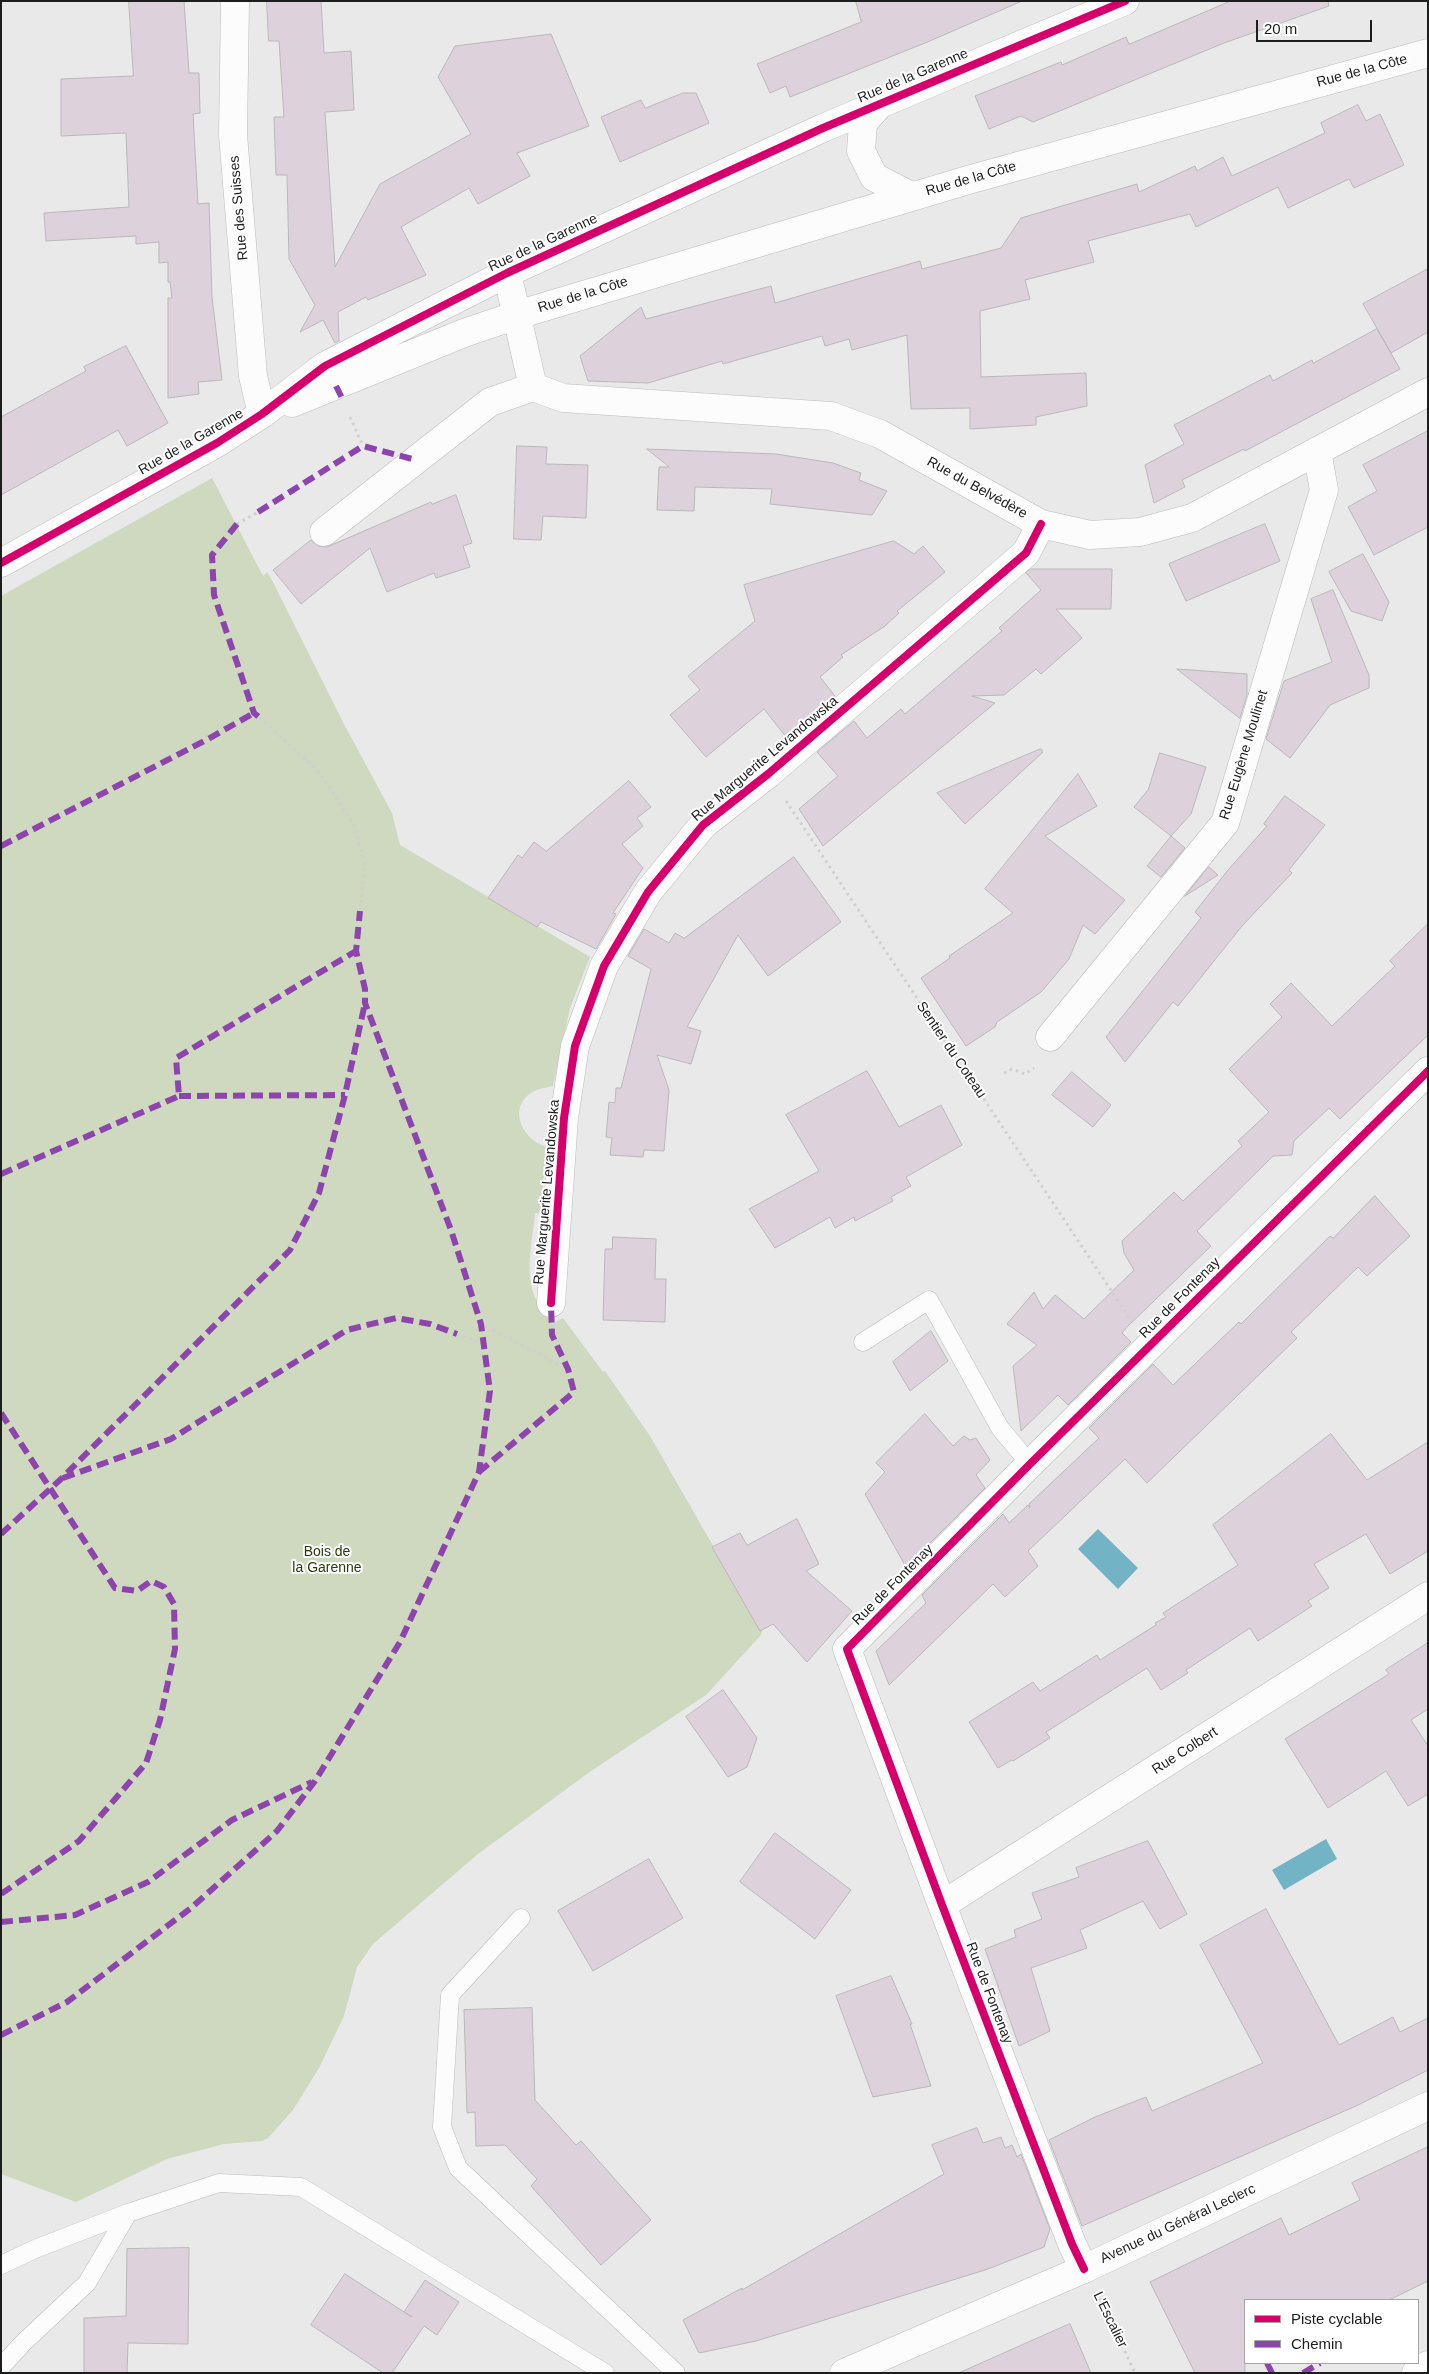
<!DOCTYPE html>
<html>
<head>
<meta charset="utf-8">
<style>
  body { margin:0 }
  #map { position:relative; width:1429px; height:2374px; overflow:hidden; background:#e9e9e9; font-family:Arial,sans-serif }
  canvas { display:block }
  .frame { position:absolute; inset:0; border:2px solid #1c1d1d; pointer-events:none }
  .legend { position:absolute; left:1244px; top:2299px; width:175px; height:65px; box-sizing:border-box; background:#fff; border:1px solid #a4a5a5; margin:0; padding:6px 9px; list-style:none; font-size:15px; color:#1c1d1d }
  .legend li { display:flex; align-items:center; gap:10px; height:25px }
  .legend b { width:25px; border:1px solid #a4a5a5 }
  .scale { position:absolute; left:1256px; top:20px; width:116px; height:22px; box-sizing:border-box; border:2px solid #1c1d1d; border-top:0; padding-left:6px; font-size:15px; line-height:18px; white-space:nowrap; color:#1c1d1d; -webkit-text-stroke:4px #fff; paint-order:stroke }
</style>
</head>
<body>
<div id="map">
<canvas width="1429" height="2374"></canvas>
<div class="frame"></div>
<ul class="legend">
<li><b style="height:6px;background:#d6006c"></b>Piste cyclable</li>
<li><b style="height:6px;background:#8e44ad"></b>Chemin</li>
</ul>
<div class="scale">20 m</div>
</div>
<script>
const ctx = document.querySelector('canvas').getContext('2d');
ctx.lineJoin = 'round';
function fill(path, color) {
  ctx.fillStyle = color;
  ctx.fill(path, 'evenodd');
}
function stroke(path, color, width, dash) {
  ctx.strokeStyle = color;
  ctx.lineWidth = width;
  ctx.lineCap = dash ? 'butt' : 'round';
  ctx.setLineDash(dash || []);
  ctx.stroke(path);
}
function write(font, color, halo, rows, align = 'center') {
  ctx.font = font + ' Arial,sans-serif';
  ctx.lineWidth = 4;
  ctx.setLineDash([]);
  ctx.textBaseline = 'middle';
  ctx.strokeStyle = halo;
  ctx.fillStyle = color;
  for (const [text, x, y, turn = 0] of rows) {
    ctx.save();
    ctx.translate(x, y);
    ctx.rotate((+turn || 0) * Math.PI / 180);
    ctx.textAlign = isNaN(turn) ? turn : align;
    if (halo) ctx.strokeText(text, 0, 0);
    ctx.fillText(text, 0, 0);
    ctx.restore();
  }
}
const green = new Path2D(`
  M212,478L263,576L267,572L273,582L345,726L392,813L400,845L590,957L570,1008L553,1086C544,1088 535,1089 528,1095C508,1113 525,1141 547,1147L540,1213H535C533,1239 523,1276 537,1301C541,1309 547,1316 552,1324L563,1318L603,1372L605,1371L650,1436L762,1631L761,1635L706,1695L591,1771L478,1854L373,1944L357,1967L344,2016L319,2068L293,2110L268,2138L262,2141L224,2144L167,2159L76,2202L1,2174V596Z`);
const water = new Path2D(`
  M1098,1529L1138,1568L1118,1589L1078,1549Z
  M1326,1839L1337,1859L1284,1890L1272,1870Z`);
const building = new Path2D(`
  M129,1H184L189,73H199L200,113L193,114L198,204L209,203L212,297L222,380L198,382L199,394L168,398V298H172L170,282H168V262L159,263V242L136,244V236L46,241L44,213L129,207L126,133L61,136V79L133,76Z
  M267,1H321L324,53L351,51L354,110L325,112L335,267L380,184L471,134L438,77L455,46L551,34L589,126L517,153L530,176L478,204L469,188L401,227L426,275L368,300L366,297L338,312L339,341L335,343L323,320L300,332L315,305L289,259L287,175H276L274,117H284L279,41H269Z
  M856,1H1020V2L925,43L790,97L786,86L770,93L757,64L861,22Z
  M1231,1H1328L1329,6L1224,43L1033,122L1021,116L989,129L975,96L1061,62L1062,65L1126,37L1129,44Z
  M683,93H696L709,123L620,162L601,117L641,100L645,108Z
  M1358,105L1366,121L1380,114L1404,165L1354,188L1349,179L1288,208L1278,187L1196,227L1190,214L1088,241L1094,262L1025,280L1030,299L980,311L981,377L1086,373L1087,406L1036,417V425L970,429V408L911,409L907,335L852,350L849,339L825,346L822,336L723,364L722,361L648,383L588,381L580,356L641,307L646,319L771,286L775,303L920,261L922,269L1001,248L1021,218L1137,184L1139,192L1195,166L1197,171L1223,157L1232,176L1325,133L1321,123Z
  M1428,269V332L1391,353L1363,304Z
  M1377,329L1400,369L1245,451L1244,449L1182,480L1185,487L1154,503L1145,465L1184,444L1174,425L1270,375L1273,381L1312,360L1313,363Z
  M126,346L168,423L127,446L118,430L1,495V417L86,371L84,367Z
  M1428,431V527L1374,555L1348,507L1377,491L1363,465Z
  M517,446L547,447L546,464L588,465L586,518L543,516L541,540L514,539Z
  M647,449L776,454L833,463L861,473L859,480L887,491L872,515L770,504L772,489L695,487L694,511L657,510L659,467H669Z
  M456,495L472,543L463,546L470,567L436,578L434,573L387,592L370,548L301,604L273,570L311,540L318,546L327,547L431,502L432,504Z
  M1265,524L1280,561L1186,601L1169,564Z
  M894,541L914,554L923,546L945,572L897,611L899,613L885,626L841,655L843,657L820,677L835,696L797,729L786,737L764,709L706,757L670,715L700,690L688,676L755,621L744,585Z
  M1363,554L1389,602L1382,621L1351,611L1329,572Z
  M1031,569H1112L1111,609H1056L1082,638L1041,674L1036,669L1004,695L972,696L995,703L823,846L799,809L838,776L817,752L854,721L867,738L901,709L905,714L1002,631L999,628L1041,590L1026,573Z
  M1333,590L1369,675V688L1330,705L1290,758L1266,739L1284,681L1332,662L1311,599Z
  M1177,669L1247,674V695L1240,718Z
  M1041,749L1043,752L965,824L937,793Z
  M1160,753L1206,767L1191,814L1171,836L1185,848L1161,877L1147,866L1171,836L1134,807L1148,790Z
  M1078,774L1097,806L1045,836L1125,900L1095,934L1083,925L1069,959L1041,992L997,1022L995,1027L966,1046L921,978L950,958L949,956L1013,913L985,889Z
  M629,781L651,807L637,818L643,826L622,844L643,868L613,913L616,914L596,949L541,922L537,927L488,898L518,855L522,858L534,842L546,851Z
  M1285,796L1325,825L1289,870L1292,873L1242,926L1178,1006L1173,1002L1125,1062L1106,1037L1201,918L1195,912L1228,870L1267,826L1264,824Z
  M794,857L841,922L768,976L738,935L687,1027L701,1031L691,1064L657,1055L669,1090L664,1151L644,1150L643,1157L610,1155L612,1138L606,1137L609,1102L615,1103L616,1088H621L651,969L628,956L644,929L669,943L675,933L684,938Z
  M1209,867L1218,875L1185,896Z
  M1428,924V1035L1340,1119L1329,1108L1294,1141L1292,1155L1273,1156L1197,1231L1211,1246L1127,1327L1122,1333L1131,1342L1068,1405L1058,1395L1021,1431L1013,1366L1037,1345L1007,1324L1034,1292L1043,1309L1055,1295L1084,1319L1134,1270L1124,1253L1122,1241L1174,1192L1183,1201L1242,1146L1238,1141L1269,1112L1229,1069L1282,1017L1270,1004L1291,983L1332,1026L1395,966L1390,961Z
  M867,1071L899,1127L941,1105L962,1145L906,1177L911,1186L891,1197L893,1201L855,1221L854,1217L835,1228L830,1217L775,1248L749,1209L819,1171L786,1115Z
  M1072,1072L1111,1105L1093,1127L1052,1095Z
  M1375,1196L1410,1236L1367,1276L1358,1267L1291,1332L1297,1338L1147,1483L1125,1459L1028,1551L1038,1566L1005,1597L993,1584L889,1685L876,1651L926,1603L922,1595L1003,1514L1009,1523L1028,1505L1030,1508L1029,1504L1099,1438L1089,1428L1153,1364L1173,1385L1239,1322L1241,1324L1330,1236L1333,1238Z
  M613,1237L656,1239L655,1279H666L665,1322L603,1320L605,1249H612Z
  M931,1331L948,1361L910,1391L893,1362Z
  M925,1414L953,1446L964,1436L970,1440L976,1438L990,1460L976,1475L985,1488L906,1567L865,1494L885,1472L876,1463Z
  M1331,1434L1367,1480L1428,1442V1551L1390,1574L1366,1534L1314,1564L1329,1588L1308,1601L1312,1606L1258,1641L1250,1628L1186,1670L1188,1673L1161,1690L1147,1668L1046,1732L1050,1738L1013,1761L1012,1760L998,1768L969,1722L1033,1682L1040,1691L1097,1655L1100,1660L1156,1625L1155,1623L1166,1617L1163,1613L1238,1565L1213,1525Z
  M797,1519L819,1564L806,1571L852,1611L807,1662L773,1624L760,1631L712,1547L740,1533L747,1545Z
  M1428,1643V1709L1411,1720L1428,1746V1794L1408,1806L1386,1771L1328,1808L1285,1739L1389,1674L1386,1670Z
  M723,1690L757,1738L747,1767L728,1777L686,1717Z
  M775,1833L851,1890L815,1939L740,1882Z
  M1148,1841L1187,1914L1160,1929L1143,1901L1080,1930L1087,1948L1031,1968L1050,2031L1019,2046L985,1949L1016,1937L1014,1930L1042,1919L1032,1893L1079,1877L1076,1868Z
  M649,1859L683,1918L593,1971L558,1911Z
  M1266,1909L1339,2045L1393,2017L1400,2032L1428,2018V2070L1356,2106L1082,2226L1049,2140L1095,2117L1146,2097L1152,2111L1263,2063L1200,1945Z
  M891,1976L912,2024H910L931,2086L873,2097L836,1996Z
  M532,2008L535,2100L576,2145L581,2141L651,2220L601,2265L531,2186L537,2179L505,2145L476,2146L475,2112L467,2113L464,2010Z
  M977,2128L983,2143L1001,2137L1005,2148L1012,2145L1017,2157L1021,2154L1050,2229L1044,2247L988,2269L802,2327L756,2341L699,2353L683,2320L742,2288V2290L944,2174L932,2145Z
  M1428,2147V2281L1389,2300H1245V2373H1195L1150,2282L1281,2218L1289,2235L1360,2200L1352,2183Z
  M189,2248L188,2344L128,2343L127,2373H84V2318L126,2316L127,2249Z
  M345,2274L412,2317L404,2312L425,2280L459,2302L437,2335L424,2326L392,2373H383L311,2325Z
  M1070,2324L1091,2373H959Z`);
const path = new Path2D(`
  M350,417L363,446
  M237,524L258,512
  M260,718L320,773L354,824L365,866L360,911
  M786,801L1130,1319
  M1004,1073L1012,1069L1025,1074L1034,1068
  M481,1324L568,1369
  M457,1334L484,1344
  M1100,2298L1135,2373`);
const service = new Path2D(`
  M863,1342L929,1300L1000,1428L1030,1464
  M521,1918L450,1995L442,2127L458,2168L676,2373
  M1,2265L35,2249L128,2213L219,2183L301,2187L605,2373
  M1,2367L24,2342L87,2283L128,2213`);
const minor = new Path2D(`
  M235,1L233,135L253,376L262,414
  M880,104L863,123L861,151L874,177L911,196
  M507,273L533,387
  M533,387L563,398L831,416L880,434L1041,524L1090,535L1140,532L1192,518L1428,392
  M292,403L464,333L517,315L968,180L1428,53
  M324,532L490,402L533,387
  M1,563L217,443L262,414L325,366L507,273L823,128L1125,1
  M1050,1037L1225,823L1324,490L1317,451
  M551,1303L564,1118L575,1046L604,966L648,892L703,825L768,774L1026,553L1041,524
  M942,1905L1428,1596
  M1084,2269L1072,2244L942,1905L847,1649L1030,1464L1428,1071
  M1416,2373L1428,2365`);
const tertiary = new Path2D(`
  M844,2373L1084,2269L1428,2106`);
const quiet = new Path2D(`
  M336,386L342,398
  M258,512L363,446L416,460
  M237,524L212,555L214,595L254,713L260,718
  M1,846L208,739L254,713
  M179,1096L345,1095
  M1,1174L179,1096L176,1058L356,951
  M1,1413L115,1588L137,1591L151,1581L164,1587L174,1604L175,1649L160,1720L146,1763L79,1841L1,1894
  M479,1472L574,1392L568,1369L552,1335L551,1303
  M63,1478L171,1439L347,1330L396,1318L430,1324L457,1334
  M1,1534L61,1479L290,1250L319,1193L345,1095L365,1003
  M1,1922L75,1915L148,1882L232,1820L312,1782
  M1,2035L67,2002L191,1908L277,1831L315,1781L400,1642L479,1472L490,1391L481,1324L451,1230L365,1003V989L356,951L360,911
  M1267,2363L1272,2373
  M1303,2373L1320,2363`);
const cycleway = new Path2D(`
  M1,563L217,443L262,414L325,366L507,273L823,128L1125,1
  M551,1303L564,1118L575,1046L604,966L648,892L703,825L768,774L1026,553L1041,524
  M1084,2269L1072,2244L942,1905L847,1649L1030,1464L1428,1071`);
const streetNames = [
  ["Rue de la Côte",1362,71,-15],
  ["Rue de la Garenne",913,76,-23],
  ["Rue de la Côte",971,179,-16],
  ["Rue des Suisses",239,208,-95],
  ["Rue de la Garenne",543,243,-25],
  ["Rue de la Côte",583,295,-17],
  ["Rue de la Garenne",191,442,-30],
  ["Rue du Belvédère",977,488,29],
  ["Rue Eugène Moulinet",1244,755,-73],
  ["Rue Marguerite Levandowska",765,759,-40],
  ["Sentier du Coteau",951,1050,56],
  ["Rue Marguerite Levandowska",547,1192,-85],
  ["Rue de Fontenay",1180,1298,-45],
  ["Rue de Fontenay",893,1585,-45],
  ["Rue Colbert",1185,1751,-33],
  ["Rue de Fontenay",989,1993,69],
  ["Avenue du Général Leclerc",1178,2224,-25],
  ["L'Escalier",1110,2320,64]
];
const parkNames = [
  ["Bois de",327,1552],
  ["la Garenne",327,1568]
];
fill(green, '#ced9bf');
fill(water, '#72b4c6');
fill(building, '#ddd2dc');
stroke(building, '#b9b8b9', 1);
stroke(service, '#bcbcbc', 19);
stroke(minor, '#bcbcbc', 29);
stroke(tertiary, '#bcbcbc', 29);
stroke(path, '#d0d0d1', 3, [2.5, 4]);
stroke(service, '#fcfcfc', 18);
stroke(minor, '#fcfcfc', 28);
stroke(tertiary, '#fcfcfc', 28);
stroke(quiet, '#8e44ad', 6, [12, 6]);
stroke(cycleway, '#d6006c', 8);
write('14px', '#1c1d1d', '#fff', streetNames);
write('14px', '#2a3b08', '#fff', parkNames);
</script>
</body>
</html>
